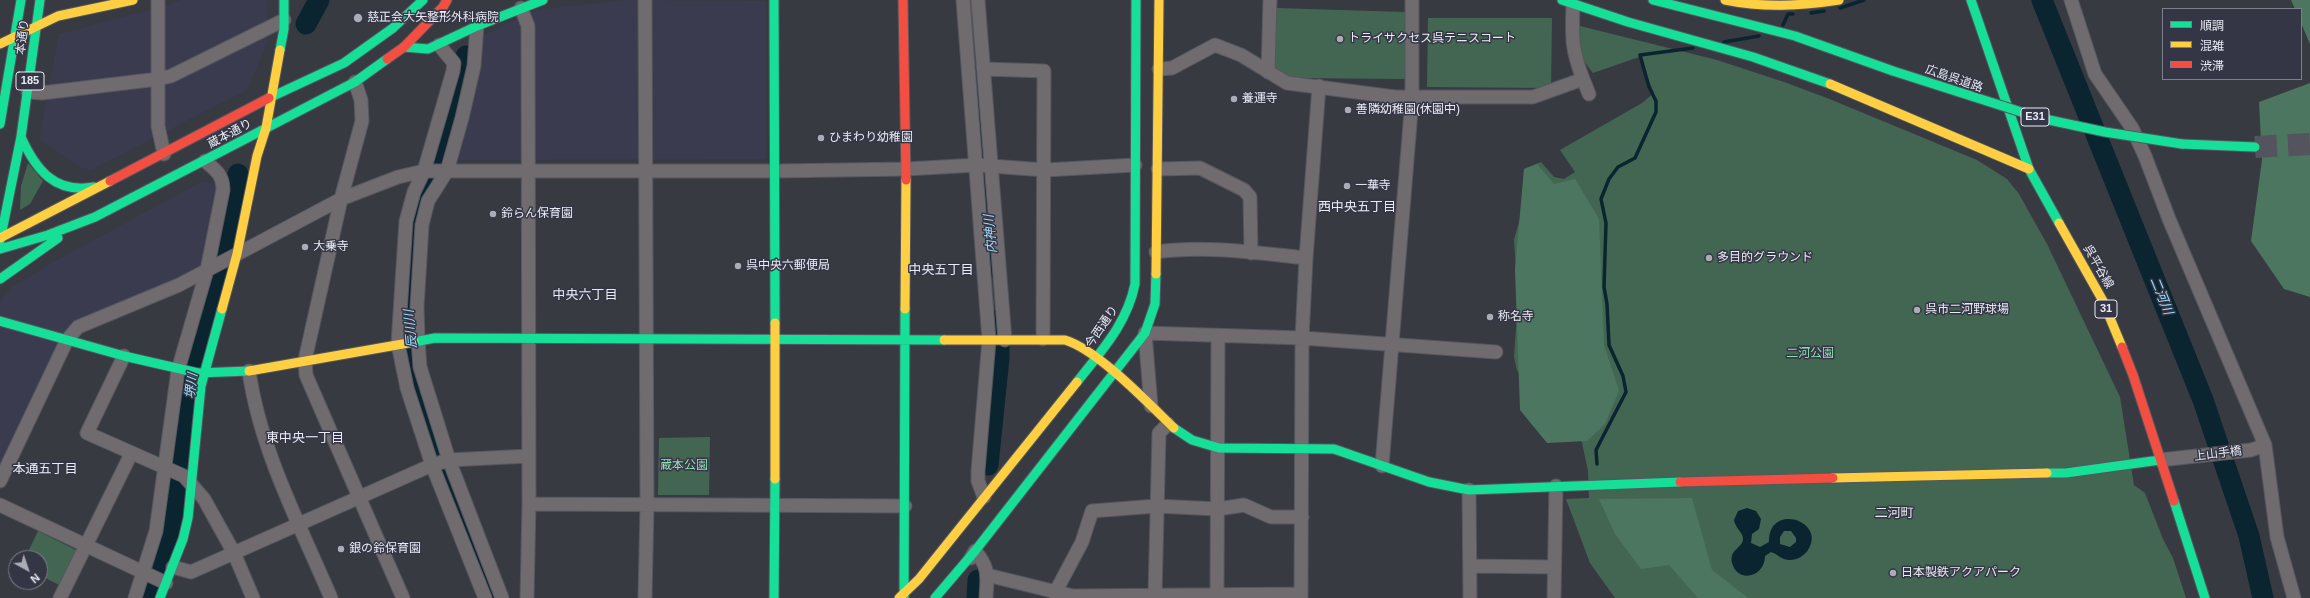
<!DOCTYPE html>
<html>
<head>
<meta charset="utf-8">
<style>
  body { margin:0 }
  #map { position:relative; width:2310px; height:598px; overflow:hidden; background:#383a42; font-family:Helvetica,"Noto Sans JP",sans-serif }
  canvas { display:block }
  .legend { position:absolute; left:2162px; top:8px; width:140px; height:72px; box-sizing:border-box; background:#353645; border:1px solid #7d7e8b; margin:0; padding:5px 7px; list-style:none; font-size:12px; color:#e9eaf4 }
  .legend li { display:flex; align-items:center; gap:8px; height:20px }
  .legend b { width:20px; border:1px solid #7d7e8b }
  .north { position:absolute; left:8px; top:550px; width:40px; height:40px; box-sizing:border-box; background:#353645; border:1px solid #7d7e8b; border-radius:50%; rotate:140deg; font-size:11px; font-weight:700; line-height:16px; text-align:center; color:#e9eaf4 }
  .north::after { content:''; display:block; margin:auto; width:14px; height:18px; background:#abacb6; clip-path:polygon(50% 0,100% 100%,50% 72%,0 100%) }
</style>
</head>
<body>
<div id="map">
<canvas width="2310" height="598"></canvas>
<ul class="legend">
<li><b style="height:5px;background:#16e098"></b>順調</li>
<li><b style="height:5px;background:#ffcf43"></b>混雑</li>
<li><b style="height:5px;background:#f24e42"></b>渋滞</li>
</ul>
<div class="north">N</div>
</div>
<script>
const ctx = document.querySelector('canvas').getContext('2d');
ctx.lineJoin = 'round';
function fill(path, color) {
  ctx.fillStyle = color;
  ctx.fill(path, 'evenodd');
}
function stroke(path, color, width, dash) {
  ctx.strokeStyle = color;
  ctx.lineWidth = width;
  ctx.lineCap = dash ? 'butt' : 'round';
  ctx.setLineDash(dash || []);
  ctx.stroke(path);
}
function write(font, color, halo, rows, align = 'center') {
  ctx.font = font + ' Helvetica,"Noto Sans JP",sans-serif';
  ctx.lineWidth = 3;
  ctx.setLineDash([]);
  ctx.textBaseline = 'middle';
  ctx.strokeStyle = halo;
  ctx.fillStyle = color;
  for (const [text, x, y, turn = 0] of rows) {
    ctx.save();
    ctx.translate(x, y);
    ctx.rotate((+turn || 0) * Math.PI / 180);
    ctx.textAlign = isNaN(turn) ? turn : align;
    if (halo) ctx.strokeText(text, 0, 0);
    ctx.fillText(text, 0, 0);
    ctx.restore();
  }
}
const built = new Path2D(`
  M180,0H267L268,41L247,90L91,170L82,168L39,139L59,34L165,6Z
  M627,0L766,1V159L454,160L479,38L535,10Z
  M203,181L218,186L204,268L71,326L0,478V302L12,287L57,260Z`);
const green = new Path2D(`
  M1276,8L1405,12V79L1289,78L1274,67Z
  M1428,18H1552L1551,88L1427,87Z
  M1576,25L1717,60L1784,82L1827,98L1977,160L2007,179L2019,194L2047,244L2120,397L2134,485L2145,493L2163,539L2173,558L2186,598H1615L1590,563L1566,499L1589,498L1588,471L1581,438L1529,391L1517,370L1514,357L1518,301L1514,240L1521,215L1524,169L1541,162L1554,177L1564,179L1575,172L1560,150L1642,103L1654,93L1639,57L1593,73L1581,57Z
  M28,163L43,181L30,204L20,210L21,186Z
  M710,437L709,495H658L659,438Z
  M38,531L78,551L61,586L40,575V558H25Z`);
const forest = new Path2D(`
  M2291,0H2310V44L2301,23V9H2295Z
  M2310,83V297L2284,289L2251,241L2262,160L2259,102Z
  M1537,164L1554,184L1575,179L1599,219L1604,345L1619,391L1605,424L1587,441L1547,443L1520,410L1515,269L1524,169Z
  M1692,498L1712,570L1748,598H1698L1669,565L1641,569L1615,534L1599,499Z`);
const water = new Path2D(`
  M1747,508L1756,511L1761,519L1759,529L1752,534L1751,543L1760,547L1769,542C1768,502 1827,520 1808,550C1804,556 1797,560 1790,560C1781,560 1778,554 1771,552L1765,556C1765,577 1738,584 1732,563C1729,549 1743,548 1743,539C1743,532 1735,528 1734,520L1738,511ZM1784,531H1791L1796,538V542L1790,547L1780,544V537Z`);
const stream = new Path2D(`
  M1840,8L1864,0
  M1811,13L1824,11
  M1783,25L1788,14H1793
  M1724,42L1759,36
  M1597,464L1596,450L1626,392L1623,376L1609,345L1607,304L1604,287L1606,223L1601,199L1609,179L1618,167L1635,158L1656,112V101L1649,87L1640,55L1693,48`);
const river = new Path2D(`
  M2042,0L2203,400L2249,536L2263,598
  M970,4L993,267
  M306,24L319,0
  M466,56L461,84L438,155L418,198L408,295L415,372L437,449L481,570L494,598
  M988,465L999,358V320
  M145,598L159,567L170,531L179,487L195,361L211,315L225,250L238,174
  M977,598L978,580`);
const highwayTunnel = new Path2D(`
  M2255,147L2310,144`);
const street = new Path2D(`
  M158,0V126L164,154
  M963,0L989,340L978,471V481L984,497
  M978,0L1005,340
  M2071,0L2095,74L2132,128L2145,156L2169,219L2265,445L2277,537L2294,598
  M1573,4C1572,37 1571,48 1583,79
  M521,8L528,26L529,504L527,598
  M477,26L474,66L462,118L447,171L428,201L422,225L417,307L418,340L420,367L449,460L502,598
  M439,45L454,63L453,71L424,171L414,192L406,221L398,344L407,388L432,465L485,598
  M984,69L1044,71L1043,339
  M1159,69L1172,68L1215,45L1241,55L1287,83L1395,97H1533L1583,79L1589,94
  M1268,72L1270,0
  M355,82L361,100L362,121L341,199L305,360L306,375L403,598
  M28,92L42,93L158,79L171,76L284,20
  M1158,169L1200,168L1244,190L1250,197L1251,253
  M1156,252C1205,245 1257,253 1306,258
  M124,356L87,433L184,476L204,499L234,553L253,598
  M249,371C260,450 300,525 331,598
  M1151,406L1145,333L1302,338L1496,352
  M2160,460L2251,450L2265,445
  M1382,466L1412,99V0
  M0,481L67,340L78,327L179,285L341,199L398,177L424,171H776L906,169L977,165L1045,170L1135,165
  M1469,490L1470,598
  M529,504L905,506
  M0,505L166,583
  M971,558L975,551C990,568 987,577 986,598
  M1470,566L1554,567
  M173,567L191,572L432,465L449,460L529,456
  M987,575L1073,596L1301,594
  M1155,595L1159,433L1168,424
  M60,598L131,454
  M135,598L156,531L178,370L207,270L223,190C223,175 216,170 205,161
  M645,598L647,505L645,0
  M1056,598V591L1082,542L1092,511L1156,506L1218,509L1244,505L1271,517H1302
  M1217,598L1218,336
  M1301,598L1302,338L1306,258L1319,86
  M1554,598L1556,486`);
const fast = new Path2D(`
  M774,0L775,323
  M1562,0L1628,22L1753,57L1830,84
  M1653,0L1795,36L1893,71
  M1971,0L2029,169L2059,223
  M404,47L428,49L477,26L543,0
  M280,50L284,29V0
  M269,98L344,63L393,28L423,0
  M0,124L21,0
  M21,137C36,170 55,194 94,187
  M2182,144L2255,147
  M0,241L21,137L40,0
  M0,249L48,235L95,217L355,82L387,59
  M0,279L58,238
  M0,321L124,356L198,373L249,371
  M414,342L435,338L944,340
  M1077,382C1101,351 1127,324 1135,284L1136,0
  M1174,428L1192,440L1219,448L1334,449L1429,482L1469,490L1680,482
  M2047,473H2066L2160,460
  M2174,501L2205,598
  M160,598L183,539L188,518L201,386L222,309
  M774,598L775,479
  M904,598L905,309
  M935,598L975,551L1145,333L1155,304L1156,274`);
const slow = new Path2D(`
  M1725,0C1764,8 1800,6 1839,0
  M0,44L58,16L133,0
  M1830,84L2029,169
  M2059,223L2103,301L2122,347
  M0,238L110,181
  M1156,274L1159,0
  M222,309L237,254L257,156L266,128L280,50
  M905,309L906,180
  M944,340H1065C1098,350 1148,403 1174,428
  M249,371L414,342
  M1833,478L2047,473
  M775,479V323
  M899,598L919,579L1077,382`);
const jam = new Path2D(`
  M903,0L906,180
  M387,59L404,47L443,7L447,0
  M110,181L269,98
  M2122,347L2133,375L2174,501
  M1680,482L1833,478`);
const fastBridge = new Path2D(`
  M1893,71L2040,118L2105,132L2182,144`);
const markers = [
  [358,18,5,"#abacb6"],
  [1340,39,4,"#abacb6"],
  [1234,99,4,"#abacb6"],
  [1348,110,4,"#abacb6"],
  [821,138,4,"#abacb6"],
  [1347,186,4,"#abacb6"],
  [493,214,4,"#abacb6"],
  [305,247,4,"#abacb6"],
  [1709,258,4,"#abacb6"],
  [738,266,4,"#abacb6"],
  [1917,310,4,"#abacb6"],
  [1490,317,4,"#abacb6"],
  [341,549,4,"#abacb6"],
  [1893,573,4,"#abacb6"]
];
const shields = [
  [30,81,28],
  [2035,117,28],
  [2106,309,22]
];
const shieldNames = [
  ["185",30,81],
  ["E31",2035,117],
  ["31",2106,309]
];
const poiNames = [
  ["慈正会大矢整形外科病院",367,18],
  ["トライサクセス呉テニスコート",1348,39],
  ["養運寺",1242,99],
  ["善隣幼稚園(休園中)",1356,110],
  ["ひまわり幼稚園",829,138],
  ["一華寺",1355,186],
  ["鈴らん保育園",501,214],
  ["大乗寺",313,247],
  ["多目的グラウンド",1717,258],
  ["呉中央六郵便局",746,266],
  ["呉市二河野球場",1925,310],
  ["称名寺",1498,317],
  ["銀の鈴保育園",349,549],
  ["日本製鉄アクアパーク",1901,573]
];
const streetNames = [
  ["本通り",23,37,-83],
  ["広島呉道路",1954,79,19],
  ["蔵本通り",230,134,-28],
  ["呉平谷線",2098,267,60],
  ["今西通り",1102,327,-56],
  ["上山手橋",2218,454,-7]
];
const parkNames = [
  ["二河公園",1810,354],
  ["蔵本公園",684,466]
];
const neighbourhoodNames = [
  ["西中央五丁目",1357,207],
  ["中央五丁目",941,270],
  ["中央六丁目",585,295],
  ["東中央一丁目",305,438],
  ["本通五丁目",45,469],
  ["二河町",1894,513]
];
const waterNames = [
  ["内神川",991,234,-95],
  ["二河川",2161,296,68],
  ["辰川川",411,329,-95],
  ["堺川",192,386,-83]
];
fill(built, '#3a3b4e');
fill(green, '#436653');
fill(forest, '#4c765f');
fill(water, '#0a2430');
stroke(stream, '#0a2430', 3.5);
stroke(river, '#0a2430', 21);
stroke(highwayTunnel, '#53545d', 22, [22, 11]);
stroke(street, '#55575e', 15);
stroke(fast, '#55575e', 11);
stroke(slow, '#55575e', 11);
stroke(jam, '#55575e', 11);
stroke(street, '#706b6f', 13);
stroke(fast, '#16e098', 9);
stroke(slow, '#ffcf43', 9);
stroke(jam, '#f24e42', 9);
stroke(fastBridge, '#55575e', 11, []);
stroke(fastBridge, '#16e098', 9);
for (const [x, y, r, color] of markers) {
  const dot = new Path2D();
  dot.arc(x, y, r, 0, 2 * Math.PI);
  ctx.fillStyle = color;
  ctx.fill(dot);
  stroke(dot, '#353645', 1.5);
}
for (const [x, y, w] of shields) {
  const box = new Path2D();
  box.roundRect(x - w / 2, y - 9, w, 18, 3);
  ctx.fillStyle = '#353645';
  ctx.fill(box);
  stroke(box, '#e9eaf4', 1);
}
write('bold 11px', '#e9eaf4', null, shieldNames);
write('12px', '#e9eaf4', '#353645', poiNames, 'left');
write('12px', '#e9eaf4', '#353645', streetNames);
write('12px', '#92deb2', '#353645', parkNames);
write('13px', '#e9eaf4', '#353645', neighbourhoodNames);
write('italic 13px', '#9edefe', '#353645', waterNames);
</script>
</body>
</html>
